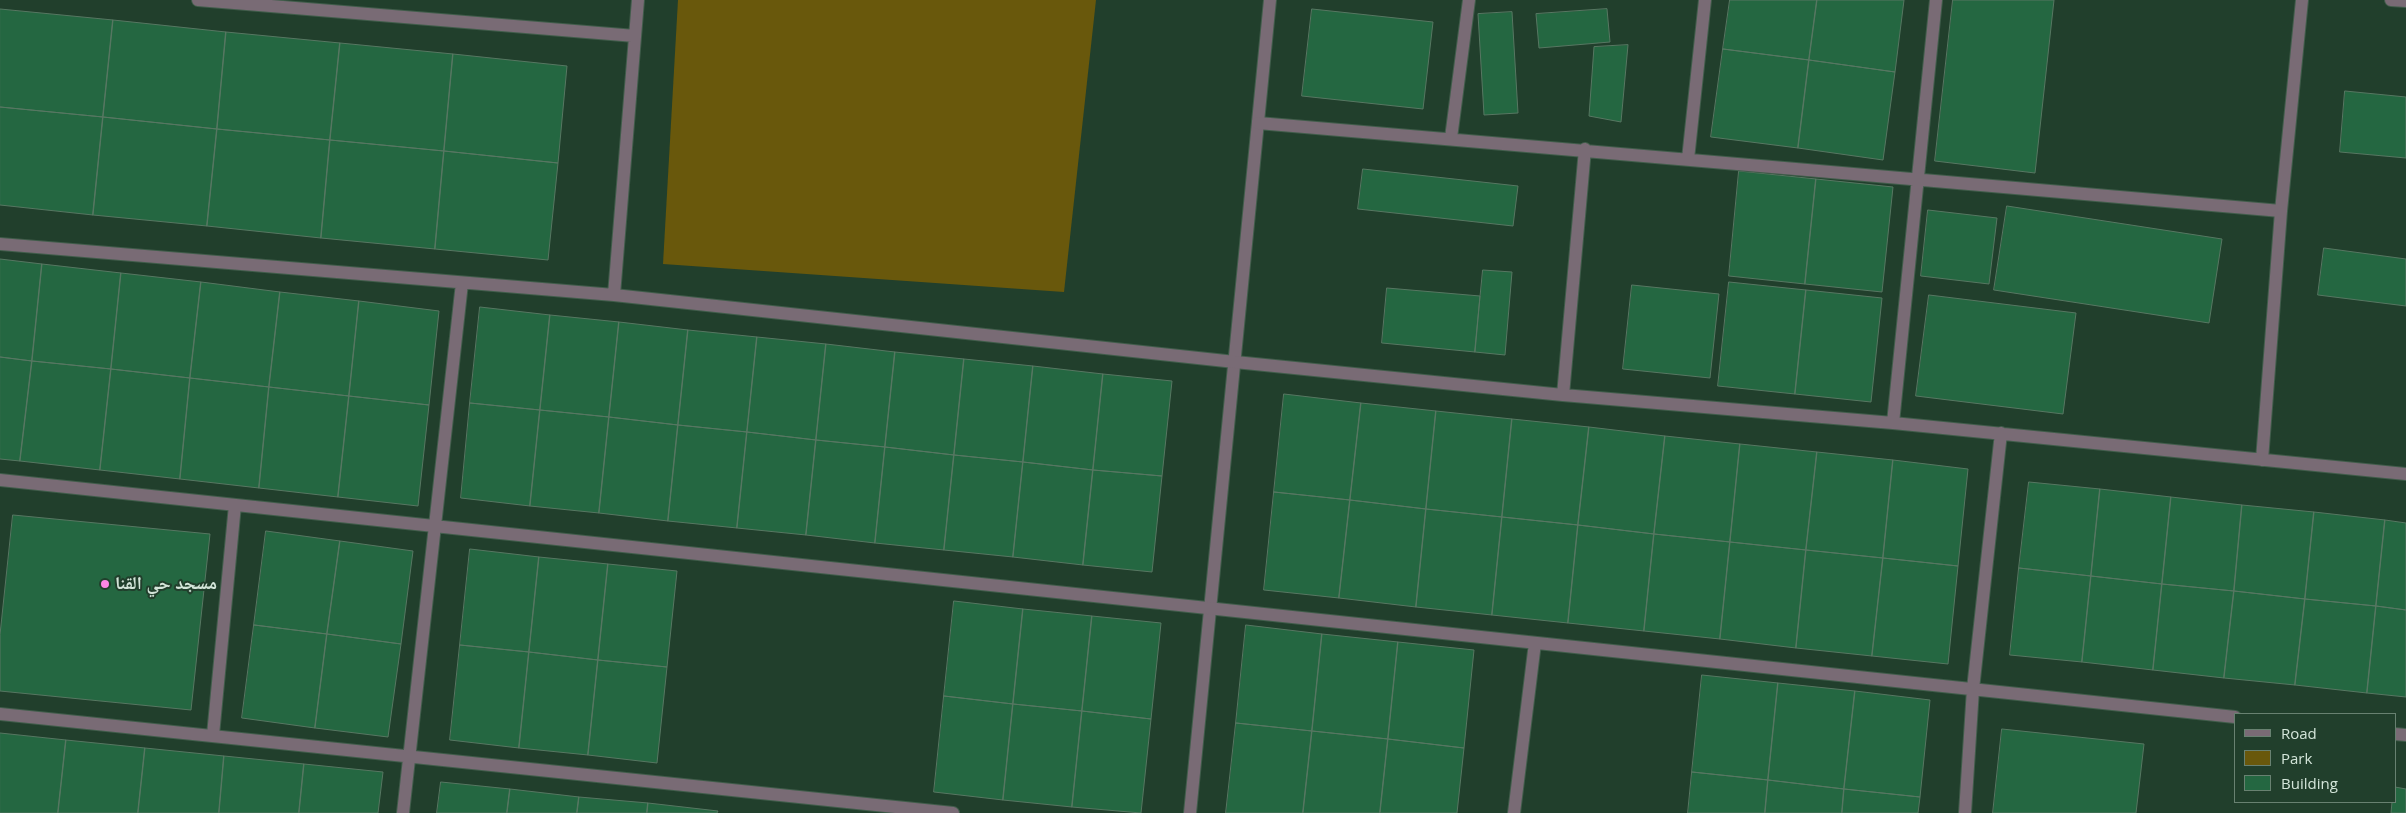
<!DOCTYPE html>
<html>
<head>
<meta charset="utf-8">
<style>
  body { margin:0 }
  #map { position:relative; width:2406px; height:813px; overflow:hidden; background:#213f2c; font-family:"Open Sans",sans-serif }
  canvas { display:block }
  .legend { position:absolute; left:2234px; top:713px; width:162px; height:90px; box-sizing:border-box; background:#213f2c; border:1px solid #688171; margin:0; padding:6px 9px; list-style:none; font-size:15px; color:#d3e5d9 }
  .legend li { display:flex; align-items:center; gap:10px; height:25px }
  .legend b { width:25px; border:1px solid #688171 }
</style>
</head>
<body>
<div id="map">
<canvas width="2406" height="813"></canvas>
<ul class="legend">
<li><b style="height:6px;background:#796b75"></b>Road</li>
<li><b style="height:14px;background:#69580c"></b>Park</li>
<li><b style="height:14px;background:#246741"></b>Building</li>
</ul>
</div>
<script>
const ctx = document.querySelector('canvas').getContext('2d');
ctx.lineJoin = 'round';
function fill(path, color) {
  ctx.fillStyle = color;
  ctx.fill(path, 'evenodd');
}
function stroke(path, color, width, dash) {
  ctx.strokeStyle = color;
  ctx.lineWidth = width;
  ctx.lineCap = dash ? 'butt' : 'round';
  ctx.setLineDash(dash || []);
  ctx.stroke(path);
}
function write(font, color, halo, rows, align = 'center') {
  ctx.font = font + ' "Open Sans","Noto Naskh Arabic",sans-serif';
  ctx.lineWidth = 4;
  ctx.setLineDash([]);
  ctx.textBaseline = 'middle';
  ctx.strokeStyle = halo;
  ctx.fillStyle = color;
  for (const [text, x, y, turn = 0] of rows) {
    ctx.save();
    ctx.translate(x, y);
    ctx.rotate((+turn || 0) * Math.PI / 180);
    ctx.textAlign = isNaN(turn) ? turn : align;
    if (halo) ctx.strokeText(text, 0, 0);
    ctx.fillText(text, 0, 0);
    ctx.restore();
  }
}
const green = new Path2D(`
  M678,0H1096L1064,292L663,264Z`);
const building = new Path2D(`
  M1730,0H1817L1809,60L1723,49Z
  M1817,0H1904L1895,72L1809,60Z
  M1953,0H2054L2035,173L1935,161Z
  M0,9L113,20L103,117L0,107Z
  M1312,9L1433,22L1423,109L1302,96Z
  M1607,9L1610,42L1539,48L1536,14Z
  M1512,12L1518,113L1484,115L1478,14Z
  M113,20L226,32L217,129L103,117Z
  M226,32L340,43L330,140L217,129Z
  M340,43L453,54L444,151L330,140Z
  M1628,45L1621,122L1589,116L1594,47Z
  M1723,49L1809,60L1798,148L1711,137Z
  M453,54L567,66L558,163L444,151Z
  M1809,60L1895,72L1883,160L1798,148Z
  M2345,91L2406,97V158L2340,152Z
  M0,107L103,117L93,215L0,205Z
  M103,117L217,129L207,226L93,215Z
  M217,129L330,140L321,238L207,226Z
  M330,140L444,151L435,249L321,238Z
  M444,151L558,163L548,260L435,249Z
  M1363,169L1518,186L1513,226L1358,209Z
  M1739,171L1816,179L1805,284L1729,276Z
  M1816,179L1893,187L1882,292L1805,284Z
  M2007,206L2222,239L2209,323L1994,290Z
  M1928,210L1997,218L1989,284L1921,276Z
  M2324,248L2406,259V306L2318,295Z
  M0,259L42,264L32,361L0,357Z
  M42,264L121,273L111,369L32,361Z
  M1483,270L1512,272L1505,355L1475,352Z
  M121,273L201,282L190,378L111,369Z
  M201,282L280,292L269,387L190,378Z
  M1729,282L1806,290L1795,394L1718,386Z
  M1632,285L1719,294L1710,378L1623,369Z
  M1387,288L1480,296L1475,352L1382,343Z
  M1806,290L1882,298L1871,402L1795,394Z
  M280,292L359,301L349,396L269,387Z
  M1929,295L2076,313L2063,414L1916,396Z
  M359,301L439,311L429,405L349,396Z
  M480,307L550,315L540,410L470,403Z
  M550,315L619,322L609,417L540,410Z
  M619,322L688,330L678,425L609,417Z
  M688,330L757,337L747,432L678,425Z
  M757,337L826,344L816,440L747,432Z
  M826,344L895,352L885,447L816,440Z
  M895,352L964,359L954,455L885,447Z
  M0,357L32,361L20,461L0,459Z
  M964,359L1033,366L1023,462L954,455Z
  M32,361L111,369L100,470L20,461Z
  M1033,366L1103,374L1093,470L1023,462Z
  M111,369L190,378L180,479L100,470Z
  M1103,374L1172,381L1162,476L1093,470Z
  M190,378L269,387L259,488L180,479Z
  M269,387L349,396L338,497L259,488Z
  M1284,394L1361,403L1350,500L1274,492Z
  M349,396L429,405L418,506L338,497Z
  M470,403L540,410L530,506L461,498Z
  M1361,403L1436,411L1426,509L1350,500Z
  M540,410L609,417L599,513L530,506Z
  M1436,411L1512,419L1502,517L1426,509Z
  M609,417L678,425L668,521L599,513Z
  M1512,419L1589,427L1578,525L1502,517Z
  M678,425L747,432L737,528L668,521Z
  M1589,427L1665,436L1654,534L1578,525Z
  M747,432L816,440L806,535L737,528Z
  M1665,436L1740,444L1730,542L1654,534Z
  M816,440L885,447L875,543L806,535Z
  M1740,444L1817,452L1806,550L1730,542Z
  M885,447L954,455L944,550L875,543Z
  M1817,452L1893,460L1883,558L1806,550Z
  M954,455L1023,462L1013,557L944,550Z
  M1893,460L1968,469L1958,566L1883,558Z
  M1023,462L1093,470L1083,565L1013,557Z
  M1093,470L1162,476L1152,572L1083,565Z
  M2029,482L2100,489L2091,576L2019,568Z
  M2100,489L2171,497L2162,584L2091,576Z
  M1274,492L1350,500L1339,598L1264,590Z
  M2171,497L2242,505L2234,591L2162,584Z
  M1350,500L1426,509L1416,607L1339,598Z
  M2242,505L2314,512L2305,599L2234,591Z
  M1426,509L1502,517L1492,615L1416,607Z
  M2314,512L2385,520L2376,606L2305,599Z
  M13,515L210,534L191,710L0,691V635Z
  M1502,517L1578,525L1568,623L1492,615Z
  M2385,520L2406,523V610L2376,606Z
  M1578,525L1654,534L1644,631L1568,623Z
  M266,531L340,541L327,634L254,625Z
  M1654,534L1730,542L1720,639L1644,631Z
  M340,541L413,551L401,644L327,634Z
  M1730,542L1806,550L1796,648L1720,639Z
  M470,549L539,557L529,652L460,645Z
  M1806,550L1883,558L1872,656L1796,648Z
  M539,557L608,564L598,660L529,652Z
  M1883,558L1958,566L1948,664L1872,656Z
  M608,564L677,571L667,667L598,660Z
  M2019,568L2091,576L2082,662L2010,655Z
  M2091,576L2162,584L2153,670L2082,662Z
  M2162,584L2234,591L2224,678L2153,670Z
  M2234,591L2305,599L2295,685L2224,678Z
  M2305,599L2376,606L2367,693L2295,685Z
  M954,601L1023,609L1013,704L944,696Z
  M2376,606L2406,610V697L2367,693Z
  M1023,609L1092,616L1082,711L1013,704Z
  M1092,616L1161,623L1151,719L1082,711Z
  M254,625L327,634L315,728L242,718Z
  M1246,625L1322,634L1312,731L1236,723Z
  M327,634L401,644L388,737L315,728Z
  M1322,634L1398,642L1388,739L1312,731Z
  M1398,642L1474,650L1464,748L1388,739Z
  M460,645L529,652L519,748L450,740Z
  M529,652L598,660L588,755L519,748Z
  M598,660L667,667L657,763L588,755Z
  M1702,675L1778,683L1768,780L1692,772Z
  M1778,683L1855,691L1844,789L1768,780Z
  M1855,691L1930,700L1920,797L1844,789Z
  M944,696L1013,704L1003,800L934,792Z
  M1013,704L1082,711L1072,807L1003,800Z
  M1082,711L1151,719L1141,813L1072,807Z
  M1236,723L1312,731L1303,813H1226Z
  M2002,729L2144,744L2136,813H1993Z
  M1312,731L1388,739L1380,813H1303Z
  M0,733L66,740L58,813H0Z
  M1388,739L1464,748L1457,813H1380Z
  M66,740L145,748L138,813H58Z
  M145,748L224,756L219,813H138Z
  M224,756L304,764L299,813H219Z
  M304,764L383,772L378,813H299Z
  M1692,772L1768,780L1765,813H1688Z
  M1768,780L1844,789L1842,813H1765Z
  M441,782L510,789L507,813H437Z
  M2395,787L2406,789V813H2391L2392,802H2395Z
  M510,789L579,797L577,813H507Z
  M1844,789L1920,797L1918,813H1842Z
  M579,797L648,803L647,813H577Z
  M648,803L718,811L717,813H647Z`);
const lane = new Path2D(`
  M1190,813L1270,0`);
const street = new Path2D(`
  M198,0L635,36
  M2391,0L2406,1
  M1258,123C1599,150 1940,183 2281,211
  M1451,138L1469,0
  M1688,159L1705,0
  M0,244L614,295L1235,362L1563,395L1893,423L2406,474
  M614,295L638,0
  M1563,395L1585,149
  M1893,423L1936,0
  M2262,460L2281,211L2302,0
  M0,480L2235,717
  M0,714L953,813
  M2395,734L2406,735
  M213,735L235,505
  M403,813L462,283
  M1514,813L1535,643
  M1965,813L1973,689L2001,433`);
const markers = [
  [105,584,5,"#fc86e4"]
];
const poiNames = [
  ["مسجد حي القنا",115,584]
];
fill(green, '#69580c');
fill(building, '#246741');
stroke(building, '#577762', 1);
stroke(lane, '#415d4b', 14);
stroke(street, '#415d4b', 14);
stroke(lane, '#796b75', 12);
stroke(street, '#796b75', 12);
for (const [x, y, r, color] of markers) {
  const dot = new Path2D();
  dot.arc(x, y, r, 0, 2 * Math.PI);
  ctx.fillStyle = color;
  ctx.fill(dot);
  stroke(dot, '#213f2c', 2);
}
write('bold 18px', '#d3e5d9', '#213f2c', poiNames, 'left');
</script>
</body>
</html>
